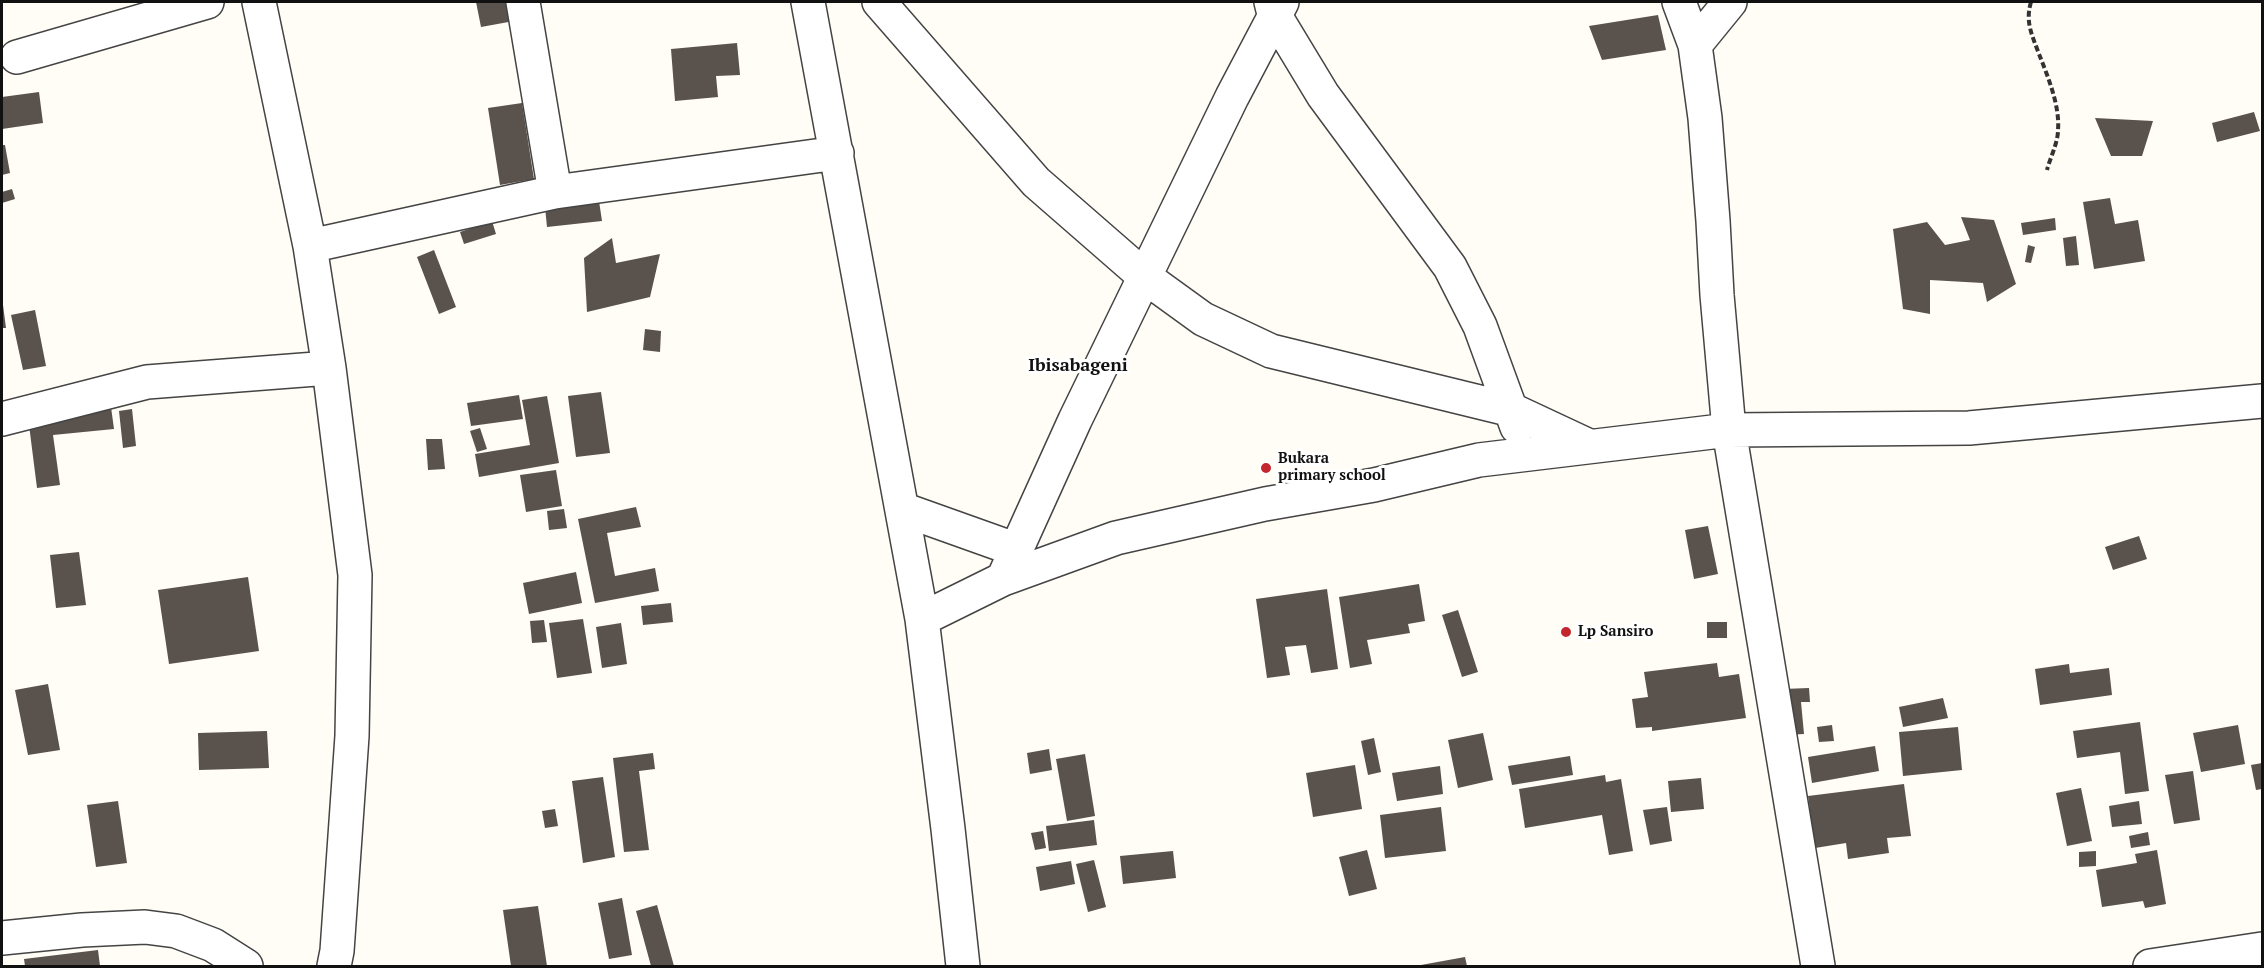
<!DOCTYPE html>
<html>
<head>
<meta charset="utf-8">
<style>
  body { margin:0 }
  #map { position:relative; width:2264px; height:968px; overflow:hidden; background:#fffdf5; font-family:"PT Serif",serif }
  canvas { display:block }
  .frame { position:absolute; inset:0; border:3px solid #111; pointer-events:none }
</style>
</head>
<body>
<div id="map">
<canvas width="2264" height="968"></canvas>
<div class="frame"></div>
</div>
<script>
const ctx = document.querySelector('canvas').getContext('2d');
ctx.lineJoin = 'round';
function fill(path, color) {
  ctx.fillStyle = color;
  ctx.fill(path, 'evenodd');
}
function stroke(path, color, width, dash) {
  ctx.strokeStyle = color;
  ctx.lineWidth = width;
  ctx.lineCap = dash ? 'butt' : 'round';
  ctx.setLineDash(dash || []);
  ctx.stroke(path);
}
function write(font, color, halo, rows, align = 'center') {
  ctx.font = font + ' "PT Serif",serif';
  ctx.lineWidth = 6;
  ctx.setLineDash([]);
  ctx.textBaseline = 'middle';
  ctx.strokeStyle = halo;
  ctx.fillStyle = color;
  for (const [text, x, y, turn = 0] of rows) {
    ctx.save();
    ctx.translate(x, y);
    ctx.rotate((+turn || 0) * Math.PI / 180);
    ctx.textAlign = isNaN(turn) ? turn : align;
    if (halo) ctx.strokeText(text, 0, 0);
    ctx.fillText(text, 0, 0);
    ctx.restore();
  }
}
const building = new Path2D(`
  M476,2H511L514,21L481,27Z
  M1658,15L1666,50L1602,60L1589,26Z
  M737,43L740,75L716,76L718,97L675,101L671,49Z
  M39,92L43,123L2,129V97Z
  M522,103L534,179L500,185L488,108Z
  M2254,112L2260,131L2217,142L2212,123Z
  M2095,118L2153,121L2142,156H2111Z
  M2,145H5L10,173L2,175Z
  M12,189L15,199L2,203V192Z
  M2110,198L2115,224L2138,220L2145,261L2094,269L2083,202Z
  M599,201L602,221L547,227L545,207Z
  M1961,217L1994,220L2016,284L1987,302L1983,283L1930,280V314L1903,309L1893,229L1927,222L1945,245L1970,240Z
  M2055,218L2056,230L2023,235L2021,223Z
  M492,221L496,234L464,244L460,232Z
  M2076,236L2079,265L2066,266L2063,238Z
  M612,238L616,263L660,254L650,297L587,312L584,258Z
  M2028,245L2035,247L2031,263L2025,262Z
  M434,250L456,307L439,314L417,257Z
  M3,305L6,328H2V306Z
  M35,310L46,366L23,370L11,315Z
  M645,329L661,331L660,352L643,350Z
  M601,392L610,453L576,457L568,396Z
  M519,395L523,419L471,426L467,403Z
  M547,396L559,463L479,477L475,454L530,445L522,400Z
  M111,407L114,429L53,435L60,485L37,488L28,417Z
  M132,409L136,446L123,448L119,411Z
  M480,428L487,449L477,452L470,431Z
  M426,439H442L445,469L428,470Z
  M556,470L562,506L526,512L520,475Z
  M636,507L641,527L607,533L615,576L655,568L659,591L595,603L578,519Z
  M564,509L567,528L549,530L547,511Z
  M1708,526L1718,574L1694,579L1685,530Z
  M2139,536L2147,559L2113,570L2105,547Z
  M79,552L86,605L56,608L50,555Z
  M576,572L582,603L529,614L523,583Z
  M248,577L259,651L169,664L158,590Z
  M1419,584L1425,621L1408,624L1410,633L1367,640L1372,664L1350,668L1339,597Z
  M1327,589L1338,669L1311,673L1306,645L1285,647L1290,675L1267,678L1256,599Z
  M671,603L673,622L643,625L641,606Z
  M1458,610L1478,672L1462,677L1442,615Z
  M583,619L592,673L557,678L549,623Z
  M544,620L547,642L532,643L530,621Z
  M1707,622H1727V638H1707Z
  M621,623L627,664L602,668L596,627Z
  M1717,663L1719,677L1739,674L1746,718L1652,731V727L1636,728L1632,699L1648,697L1644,672Z
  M2069,664L2070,673L2109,668L2112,695L2040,705L2035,669Z
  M48,684L60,750L28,755L15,690Z
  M1809,688L1810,702H1801L1804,734L1786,735L1783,689Z
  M1943,698L1948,718L1903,727L1899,707Z
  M2140,722L2149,791L2125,794L2120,752L2077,758L2073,731Z
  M1832,725L1834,741L1819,742L1817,727Z
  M2238,725L2245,764L2201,772L2193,733Z
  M1958,727L1962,770L1903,776L1899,732Z
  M267,731L269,768L199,770L198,733Z
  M1483,733L1493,780L1458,788L1448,740Z
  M1374,738L1381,772L1368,775L1361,741Z
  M1875,746L1879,771L1812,783L1808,757Z
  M1049,749L1052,770L1030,774L1027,753Z
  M653,753L655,769L639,771L649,850L624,852L613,758Z
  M1085,754L1095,816L1067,821L1056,759Z
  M1570,756L1573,775L1512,785L1508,766Z
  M2262,763V789L2256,790L2251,765Z
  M1355,765L1362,809L1313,817L1306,773Z
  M1440,766L1443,794L1397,801L1392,773Z
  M2193,771L2200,820L2174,824L2165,775Z
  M1605,775L1606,782L1621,779L1633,851L1609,855L1602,815L1525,828L1519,789Z
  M603,777L615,857L583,863L572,781Z
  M1701,778L1704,809L1671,812L1668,781Z
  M1904,784L1911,836L1887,838L1889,853L1848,859L1846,843L1815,848L1808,796Z
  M2081,788L2092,841L2067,846L2056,793Z
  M118,801L127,863L96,867L87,805Z
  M2139,801L2142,824L2112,827L2109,806Z
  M1441,807L1446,851L1385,858L1380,815Z
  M1667,807L1672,841L1650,845L1643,810Z
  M555,809L558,826L545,828L542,811Z
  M1094,820L1097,845L1049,851L1046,826Z
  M1043,831L1046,848L1035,850L1031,833Z
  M2148,832L2150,845L2131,848L2129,836Z
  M1367,850L1377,889L1349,896L1339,857Z
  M2157,850L2166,904L2145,908L2143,901L2102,907L2096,870L2137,863L2135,854Z
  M1173,851L1176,878L1123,884L1120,856Z
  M2096,851V866L2079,867V852Z
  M1094,860L1106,907L1088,912L1076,864Z
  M1071,861L1075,884L1040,891L1036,867Z
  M622,898L632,955L609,959L598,903Z
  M657,905L674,966H651L636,911Z
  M538,906L547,966H511L503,910Z
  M98,950L100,966H25L24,959Z
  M1465,957L1467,966H1421V965Z`);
const path = new Path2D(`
  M2031,2C2025,22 2032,35 2039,54C2048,77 2060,106 2058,130C2058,143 2050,158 2047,170`);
const minor = new Path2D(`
  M259,2L310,246L329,368L355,575L352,736L337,951L334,966
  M523,2L555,192
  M808,2L922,619L948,829L963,966
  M879,2L1036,182L1145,277L1203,319L1271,351L1512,410L1589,446
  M1271,2L1274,14L1323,95L1450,267L1480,326L1517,427
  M1679,2L1695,45L1705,118L1713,221L1717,295L1729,430L1818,966
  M1695,45L1730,2
  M17,57L207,2
  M310,246L555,192L837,153
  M2,419L147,382L329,368
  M902,509L1017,550
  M1003,579L1075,420L1232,97L1282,2
  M922,619L1003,579L1116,538L1265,504L1374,485L1479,460L1729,430L1969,428L2262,401
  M2,938L82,930L145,927L176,931L213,945L246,966
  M2150,966L2262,949`);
const markers = [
  [1266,468,6,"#c4262e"],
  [1566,632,6,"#c4262e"]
];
const poiNames = [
  ["Bukara",1278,459],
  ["primary school",1278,476],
  ["Lp Sansiro",1578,632]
];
const quarterNames = [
  ["Ibisabageni",1078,366]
];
fill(building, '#5a524d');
stroke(minor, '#444', 36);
stroke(path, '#333', 4, [6, 3]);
stroke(minor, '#fff', 33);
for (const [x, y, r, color] of markers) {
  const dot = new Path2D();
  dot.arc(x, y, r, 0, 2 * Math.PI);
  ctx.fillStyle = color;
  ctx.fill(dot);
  stroke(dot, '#fff', 2);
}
write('bold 15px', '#111', '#fff', poiNames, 'left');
write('bold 18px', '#111', '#fff', quarterNames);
</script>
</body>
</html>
